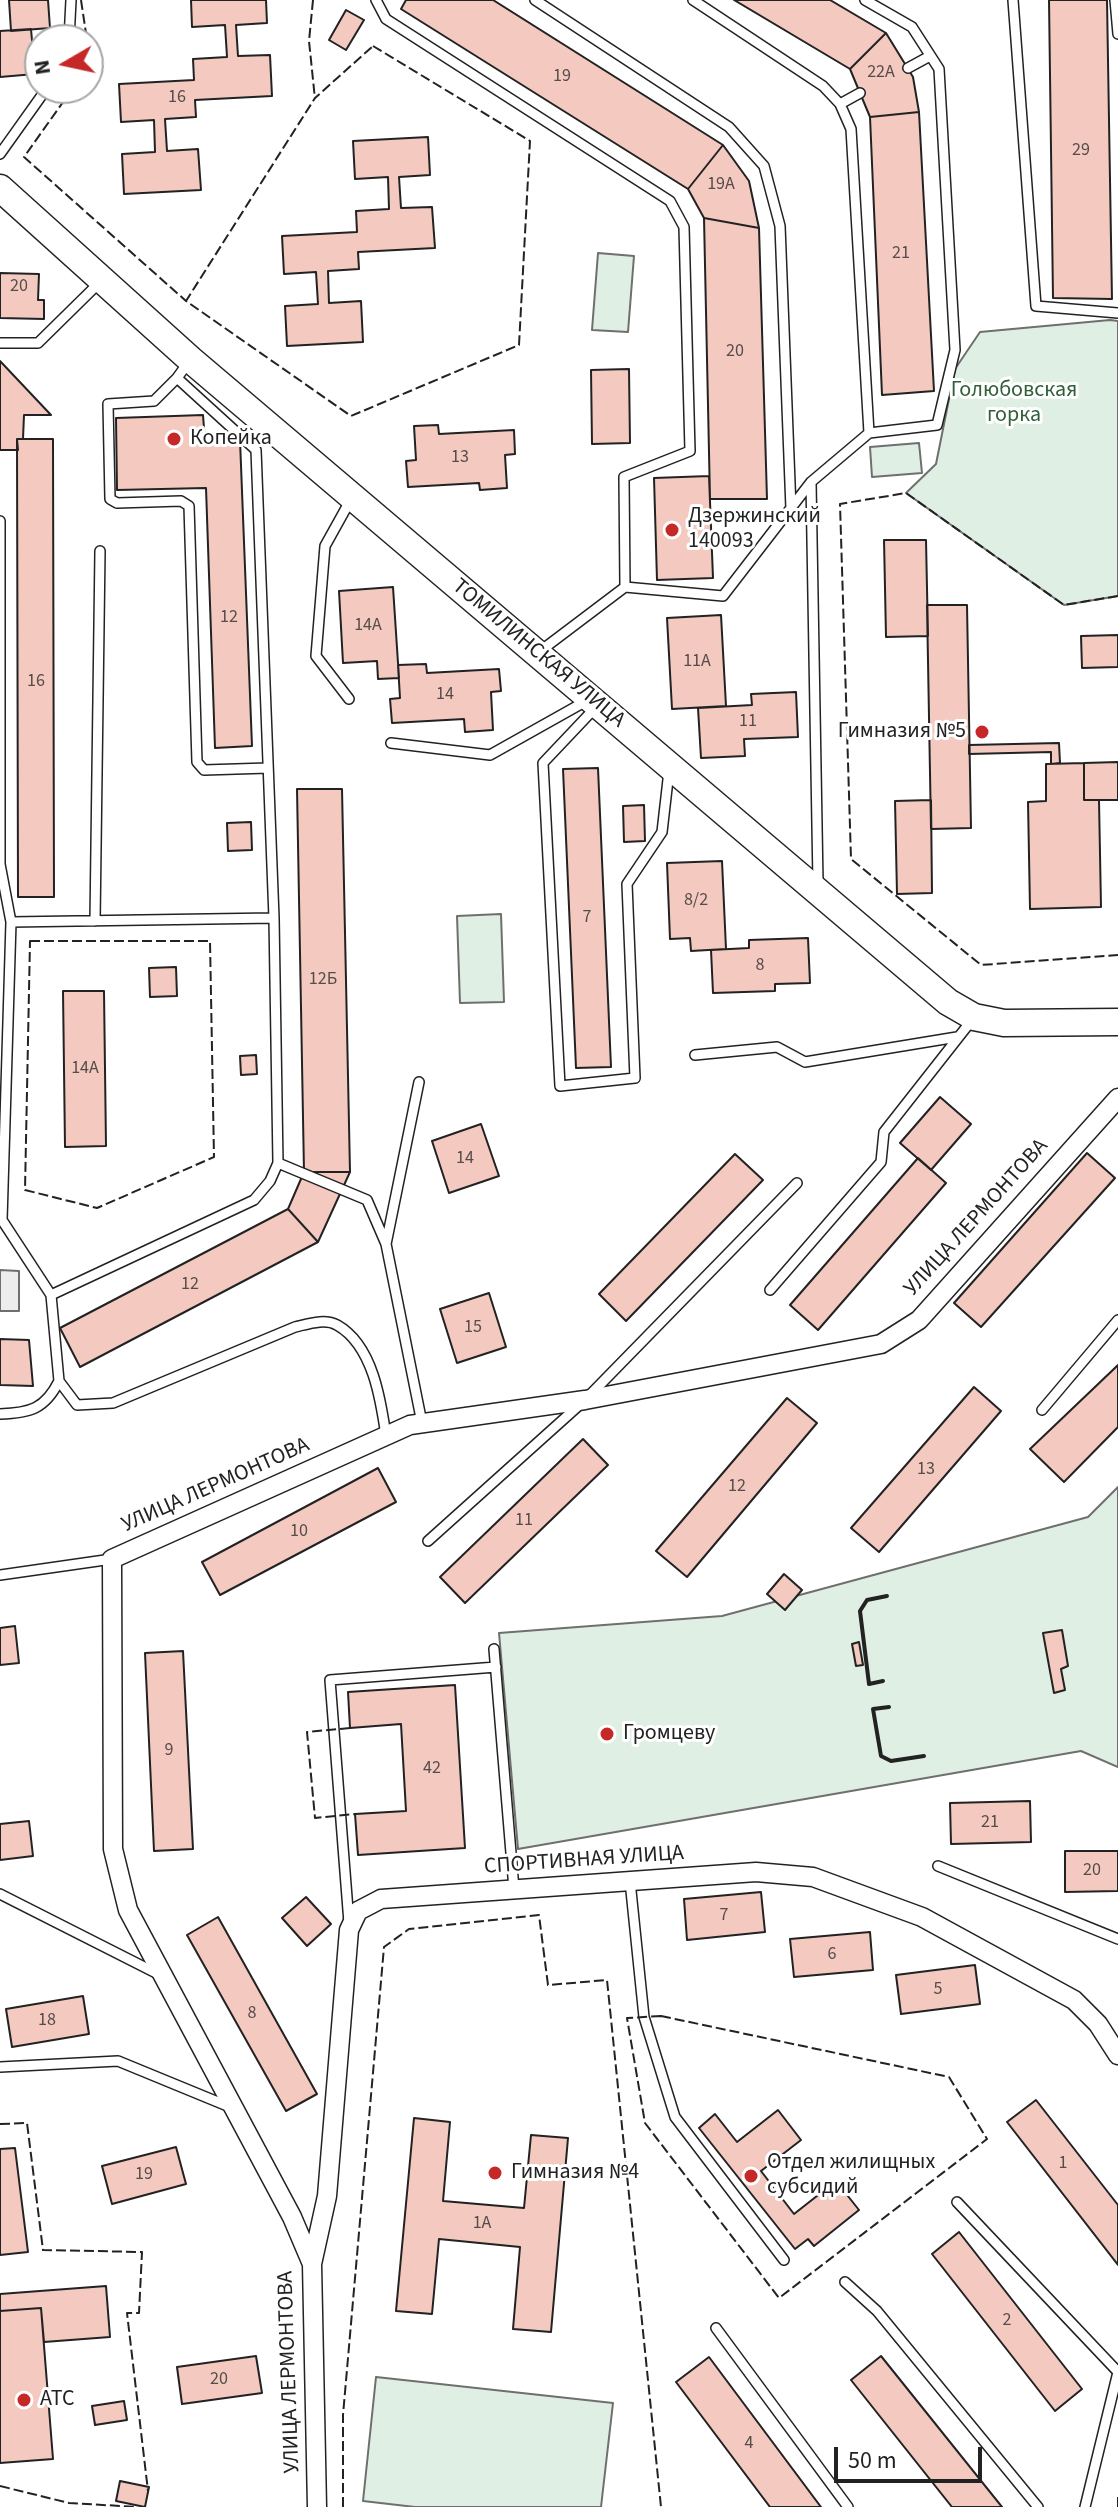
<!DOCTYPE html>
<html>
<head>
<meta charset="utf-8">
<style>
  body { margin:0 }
  #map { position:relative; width:1118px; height:2507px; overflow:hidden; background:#fff; font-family:"Source Sans 3",sans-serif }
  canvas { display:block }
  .north { position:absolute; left:24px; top:24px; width:80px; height:80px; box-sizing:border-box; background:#fff; border:2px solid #a7a7a7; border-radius:50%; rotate:261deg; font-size:22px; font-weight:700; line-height:32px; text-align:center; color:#222 }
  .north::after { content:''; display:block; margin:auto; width:28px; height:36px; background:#c62828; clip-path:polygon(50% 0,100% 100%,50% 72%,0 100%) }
  .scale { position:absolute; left:834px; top:2447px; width:148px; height:36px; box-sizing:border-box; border:4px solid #222; border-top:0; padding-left:10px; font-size:24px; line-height:28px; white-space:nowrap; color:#222; -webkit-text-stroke:6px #fff; paint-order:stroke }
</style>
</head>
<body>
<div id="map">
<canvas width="1118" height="2507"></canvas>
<div class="north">N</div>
<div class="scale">50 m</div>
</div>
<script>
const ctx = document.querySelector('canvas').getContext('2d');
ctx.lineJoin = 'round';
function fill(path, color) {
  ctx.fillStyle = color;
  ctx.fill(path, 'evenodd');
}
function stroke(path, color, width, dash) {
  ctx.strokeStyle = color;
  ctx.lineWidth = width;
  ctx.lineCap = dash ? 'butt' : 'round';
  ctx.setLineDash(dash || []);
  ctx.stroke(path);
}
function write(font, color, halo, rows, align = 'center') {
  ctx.font = font + ' "Source Sans 3",sans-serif';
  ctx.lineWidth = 6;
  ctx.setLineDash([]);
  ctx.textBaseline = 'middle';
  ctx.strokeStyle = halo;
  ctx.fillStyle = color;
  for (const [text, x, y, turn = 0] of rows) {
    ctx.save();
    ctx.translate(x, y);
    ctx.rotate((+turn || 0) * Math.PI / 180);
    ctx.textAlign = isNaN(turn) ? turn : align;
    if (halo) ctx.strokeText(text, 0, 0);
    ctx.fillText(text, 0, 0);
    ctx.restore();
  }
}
const green = new Path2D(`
  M598,253L634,256L628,332L592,330Z
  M1110,320L1118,321V596L1064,605L906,493L936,464L955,369L980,332Z
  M919,443L922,473L872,477L870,447Z
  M501,914L504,1002L460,1003L457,916Z
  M1118,1487V1767L1081,1751L518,1849L499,1633L722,1616L1088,1517Z
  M376,2377L613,2403L601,2507H415L363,2501Z`);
const parking = new Path2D(`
  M0,1270L19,1271V1311H0Z`);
const building = new Path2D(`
  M9,0H48L50,28L11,31Z
  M191,0H266L267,23L236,25L238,56L270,55L272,96L195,100L196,117L165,119L167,151L198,149L201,190L124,194L122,154L155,152L154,120L121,122L119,84L194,80L193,59L227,57L225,25L192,27Z
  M406,0H493L723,145L688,189L401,9Z
  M734,0H830L886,33L850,69Z
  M1049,0H1107L1112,299L1053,298Z
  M346,10L364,20L346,50L329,40Z
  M31,29L35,74L0,77V31Z
  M886,33L913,77L919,112L870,117L850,69Z
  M919,112L934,391L882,395L870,117Z
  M428,137L430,175L399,177L401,208L432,207L435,248L358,252L359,269L328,271L329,303L361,301L363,342L287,346L285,306L318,304L316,272L284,274L282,236L357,232L356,211L389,209L388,177L355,179L353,141Z
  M723,145L749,181L759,228L704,218L688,189Z
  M704,218L759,228L767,499H710Z
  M0,273L39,274L38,300H44V319L0,318Z
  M0,361L51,415H24L23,439H17L18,450H0Z
  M629,369L630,443L592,444L591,370Z
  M203,415L205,441L240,440L252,746L215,748L206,488L117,490L116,418Z
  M438,425L439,434L514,430L515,454L505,455L507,488L480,490L479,483L408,487L406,461L416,460L414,426Z
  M17,439H53L54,897H18Z
  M709,476L713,578L657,580L654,478Z
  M884,540H926L928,636L886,637Z
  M393,587L399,678L378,679L377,661L343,663L339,591Z
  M927,605H967L971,828L931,829Z
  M721,615L726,706L672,709L667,618Z
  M1118,635V667L1082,668L1081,636Z
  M426,664L427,673L499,669L501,691L491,692L493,730L465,732L464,719L392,723L390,699L400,698L398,665Z
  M796,692L798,737L744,739L745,756L701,758L698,708L752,705L751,694Z
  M1059,743L1060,763L1051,764V752L969,754V745Z
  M1118,762V800H1084V763Z
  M1084,763V800H1099L1101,907L1030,909L1028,802L1046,801V764Z
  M598,768L611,1067L576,1068L563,769Z
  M297,789H342L350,1172H304Z
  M931,800L932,893L897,894L895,801Z
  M644,805L645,841L624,842L623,806Z
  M251,822L252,850L228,851L227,823Z
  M722,861L726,949L691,951L690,938L670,939L667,863Z
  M808,938L810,983L775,984V991L713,993L711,950L749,948V940Z
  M176,967L177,996L150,997L149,968Z
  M63,991H104L106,1146L65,1147Z
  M256,1055L257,1074L241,1075L240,1056Z
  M940,1097L971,1124L931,1170L900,1143Z
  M481,1124L499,1176L449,1193L432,1141Z
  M1087,1153L1115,1178L981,1327L954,1303Z
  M735,1154L763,1180L626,1321L599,1294Z
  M918,1158L946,1183L818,1330L790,1305Z
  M304,1172H350L318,1242L288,1209Z
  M288,1209L318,1242L80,1367L60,1328Z
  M489,1293L506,1347L457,1363L440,1309Z
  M0,1339L29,1340L33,1386L0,1385Z
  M1118,1365V1427L1064,1482L1030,1449Z
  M974,1387L1001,1411L879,1552L851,1528Z
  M787,1398L817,1423L687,1577L656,1551Z
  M583,1439L608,1465L465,1603L440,1577Z
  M378,1468L396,1502L220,1595L202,1562Z
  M784,1574L802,1590L785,1610L767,1594Z
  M15,1626L19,1663L0,1665V1628Z
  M1062,1630L1068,1666L1061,1669L1065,1690L1054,1693L1043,1633Z
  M859,1642L863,1665L856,1666L852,1644Z
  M183,1651L193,1849L154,1851L145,1653Z
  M455,1685L465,1848L358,1855L355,1814L406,1811L401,1724L350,1728L348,1692Z
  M1030,1801L1031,1842L951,1844L950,1803Z
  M29,1821L33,1856L0,1860V1824Z
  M1065,1851H1118V1891L1065,1892Z
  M761,1892L765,1932L687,1940L684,1899Z
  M306,1897L331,1924L307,1946L282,1918Z
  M218,1917L317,2094L286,2111L187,1935Z
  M870,1932L873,1970L794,1977L790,1939Z
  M975,1965L980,2004L901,2014L896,1975Z
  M83,1996L89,2034L12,2047L6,2009Z
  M1036,2100L1118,2205V2265L1007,2122Z
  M778,2110L801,2140L761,2171L794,2214L836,2181L859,2210L814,2246L808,2239L795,2249L699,2128L715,2114L737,2142Z
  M414,2118L450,2122L443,2201L524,2208L531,2135L568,2138L551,2332L513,2329L520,2247L439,2239L432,2314L396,2311Z
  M176,2147L186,2184L112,2204L102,2166Z
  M15,2148L28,2252L0,2255V2149Z
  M959,2232L1082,2389L1055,2411L932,2254Z
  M106,2286L110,2337L44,2342L41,2308L0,2311V2294Z
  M41,2308L53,2459L0,2463V2311Z
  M256,2356L262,2393L182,2404L177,2367Z
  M881,2356L1002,2507H952L851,2380Z
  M709,2357L821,2507H770L676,2382Z
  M124,2401L127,2420L95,2425L92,2406Z
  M120,2481L149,2487L145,2507L116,2501Z`);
const lane = new Path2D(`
  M376,0L386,19L670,201L684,227L690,451L624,477L625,587
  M535,0L729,127L764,166L780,226L791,509
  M693,0L823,86L840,104L851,129L869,433
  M1013,0L1036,306L1118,313
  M1115,0L1118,34
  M69,40L71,0
  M908,68L930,56
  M840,104L860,93
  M0,154L47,88
  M0,343H38L100,282
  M177,378L154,401L108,404L110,499L117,503L181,501L189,506L197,762L204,770L268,768
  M811,482L818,883
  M0,521V864L11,922L2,1220L51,1295L254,1200L270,1181L278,1163L274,918L256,450L177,378L190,360
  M539,652L625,587L723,596L811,482L869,433L937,425L955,350L939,69L912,27L865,0
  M349,699L316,656L325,546L350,501
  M596,707L543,763L560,1086L635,1078L627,884L662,832L669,771
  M391,743L490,755L588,700
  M95,921L100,551
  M11,922L274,918
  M695,1055L777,1047L805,1062L957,1037
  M278,1163L367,1200L386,1244L419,1082
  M386,1244L422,1423
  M770,1290L881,1162L884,1132L972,1020
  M51,1295L59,1381L77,1405L113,1403L295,1327C308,1324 325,1318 337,1325C373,1345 381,1401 386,1436
  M1042,1410L1118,1320
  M0,1414C30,1413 45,1409 59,1381
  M428,1541L585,1400L797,1183
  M0,1575L112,1559
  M494,1649L514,1889
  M938,1866L1118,1939
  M630,1881L644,2017L675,2117L784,2260
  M0,1894L158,1974
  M349,1923L330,1680L496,1667
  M0,2067L118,2061L230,2107
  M957,2202L1118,2372
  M845,2282L877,2311L1038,2507
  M716,2328L848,2507
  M1085,2507L1118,2372`);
const street = new Path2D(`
  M312,2264L327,2196L349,1930L358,1911L381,1899L756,1872L813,1877L922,1917L1074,2000L1098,2024L1118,2055
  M317,2507L312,2264L292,2217L128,1910L113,1849L112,1559L410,1425L585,1400L881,1344L919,1320L1118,1098`);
const secondary = new Path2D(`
  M0,188L191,360L948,1002L974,1017L1004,1023L1118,1022`);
const fence = new Path2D(`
  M81,0L87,40
  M313,0L309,41L315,99
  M88,43L91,62L88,66
  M373,46L530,141L519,345L351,416L186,301L315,98Z
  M73,88L24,157L186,301L188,298
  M1118,596L1064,605L906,493L840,504L851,859L981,965L1118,955
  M30,941H210L214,1157L97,1208L25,1190Z
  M350,1728L307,1732L315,1818L355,1814
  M661,2016L949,2077L987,2139L779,2298L645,2123L627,2018Z
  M0,2124L27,2123L43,2250L142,2252L139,2313H127L148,2491
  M0,2486L69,2503L138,2507
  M343,2507V2415L384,1947L409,1929L539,1915L548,1985L607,1980L661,2507
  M1118,2507V2494`);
const wall = new Path2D(`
  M883,1681L869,1684L860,1611L867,1600L887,1596
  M889,1707L873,1709L881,1756L891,1761L924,1756`);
const markers = [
  [174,439,8,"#c62828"],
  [672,530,8,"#c62828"],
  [982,732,8,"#c62828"],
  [607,1734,8,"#c62828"],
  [495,2173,8,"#c62828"],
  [751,2176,8,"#c62828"],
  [24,2400,8,"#c62828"]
];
const numberNames = [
  ["22А",881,73],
  ["19",562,77],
  ["16",177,98],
  ["29",1081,151],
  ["19А",721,185],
  ["21",901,254],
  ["20",19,287],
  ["20",735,352],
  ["13",460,458],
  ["12",229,618],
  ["14А",368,626],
  ["11А",697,662],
  ["16",36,682],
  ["14",445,695],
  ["11",748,722],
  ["8/2",696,901],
  ["7",587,918],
  ["8",760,966],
  ["12Б",323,980],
  ["14А",85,1069],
  ["14",465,1159],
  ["12",190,1285],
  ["15",473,1328],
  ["13",926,1470],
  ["12",737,1487],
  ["11",524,1521],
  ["10",299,1532],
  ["9",169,1751],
  ["42",432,1769],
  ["21",990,1823],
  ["20",1092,1871],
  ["7",724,1916],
  ["6",832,1955],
  ["5",938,1990],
  ["8",252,2014],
  ["18",47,2021],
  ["1",1063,2164],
  ["19",144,2175],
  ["1А",482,2224],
  ["2",1007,2321],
  ["20",219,2380],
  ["4",749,2444]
];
const parkNames = [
  ["Голюбовская",1014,391],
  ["горка",1014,416]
];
const poiNames = [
  ["Копейка",190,439],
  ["Дзержинский",688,517],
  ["140093",688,542],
  ["Гимназия №5",966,732,"right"],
  ["Громцеву",623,1734],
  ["Отдел жилищных",767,2163],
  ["субсидий",767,2188],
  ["Гимназия №4",511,2173],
  ["АТС",40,2400]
];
const streetNames = [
  ["ТОМИЛИНСКАЯ УЛИЦА",538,654,40],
  ["УЛИЦА ЛЕРМОНТОВА",977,1218,-48],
  ["УЛИЦА ЛЕРМОНТОВА",216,1486,-24],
  ["СПОРТИВНАЯ УЛИЦА",584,1861,-4],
  ["УЛИЦА ЛЕРМОНТОВА",290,2372,-92]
];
fill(green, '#e0efe3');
stroke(green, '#6f6f6f', 2);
fill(parking, '#ededed');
stroke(parking, '#6f6f6f', 2);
fill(building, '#f3c9c0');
stroke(building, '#222', 2);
stroke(lane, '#222', 12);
stroke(street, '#222', 21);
stroke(secondary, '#222', 29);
stroke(lane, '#fff', 9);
stroke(street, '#fff', 18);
stroke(secondary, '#fff', 26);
stroke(fence, '#222', 2, [10, 4]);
stroke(wall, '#222', 4);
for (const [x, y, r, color] of markers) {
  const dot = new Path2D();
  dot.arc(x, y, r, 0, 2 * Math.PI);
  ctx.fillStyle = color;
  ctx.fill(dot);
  stroke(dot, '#fff', 3);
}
write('18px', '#564c4a', null, numberNames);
write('22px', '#2f5e38', '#fff', parkNames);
write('22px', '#222', '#fff', poiNames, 'left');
write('22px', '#222', '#fff', streetNames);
</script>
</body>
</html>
